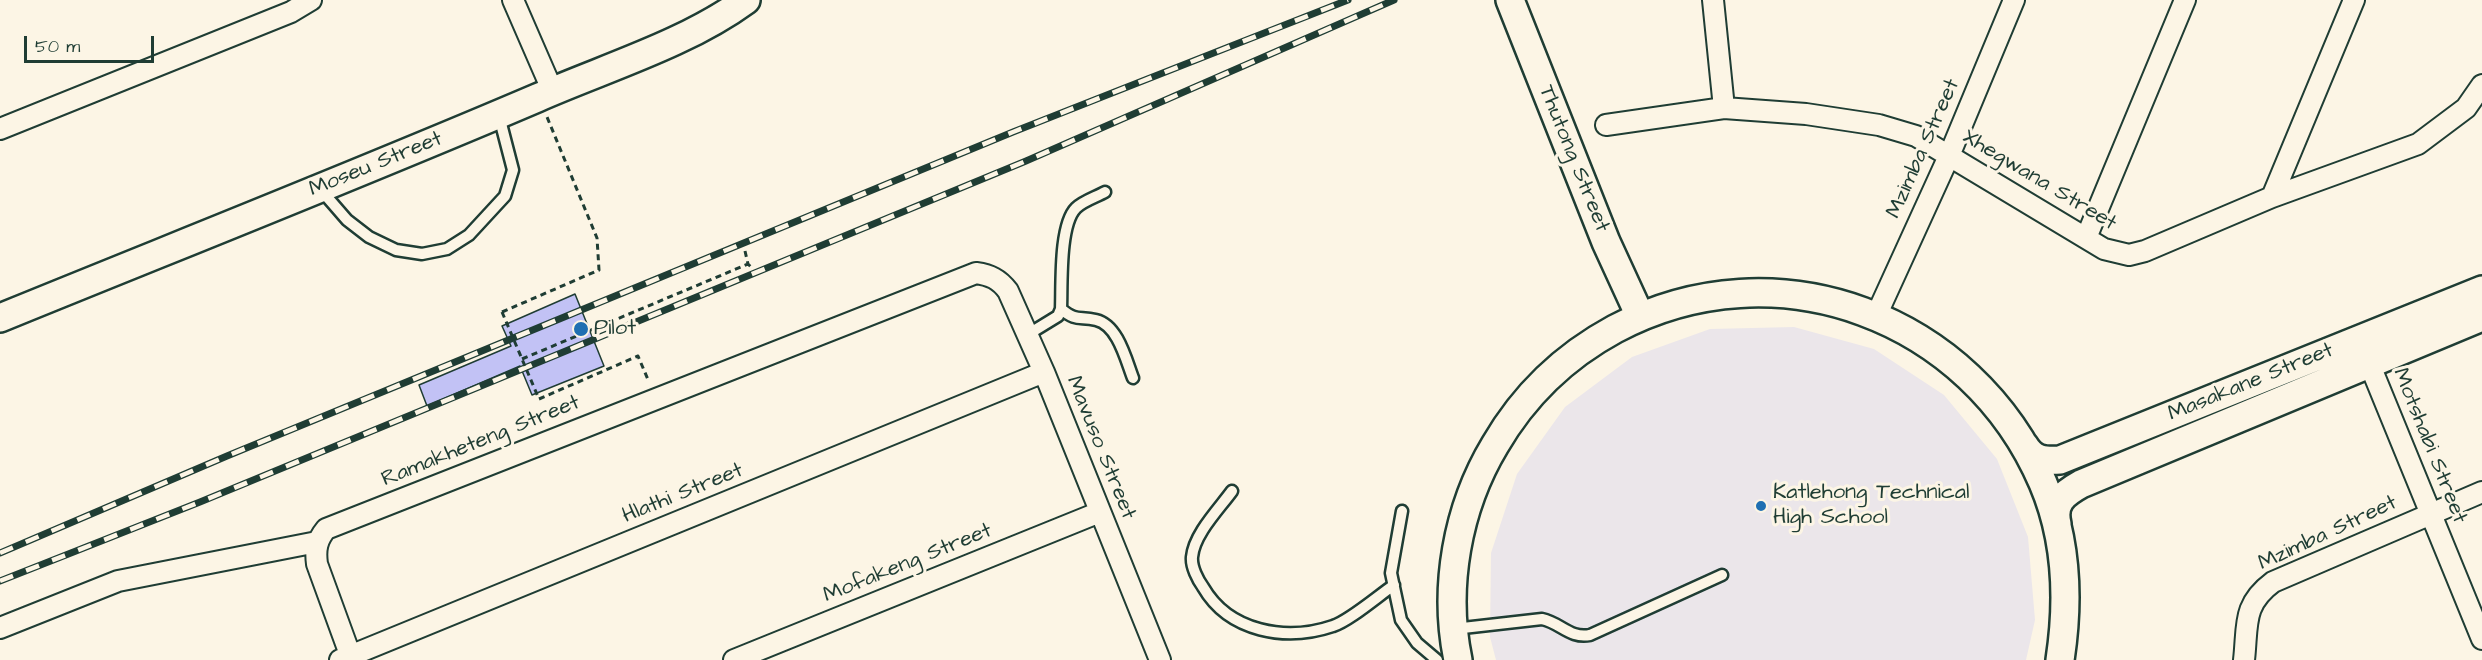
<!DOCTYPE html>
<html>
<head>
<meta charset="utf-8">
<style>
  body { margin:0 }
  #map { position:relative; width:2482px; height:660px; overflow:hidden; background:#fcf5e5; font-family:"Architects Daughter",sans-serif }
  canvas { display:block }
  .scale { position:absolute; left:24px; top:36px; width:130px; height:27px; box-sizing:border-box; border:3px solid #1f3d34; border-top:0; padding-left:8px; font-size:18px; line-height:21px; white-space:nowrap; color:#1f3d34; -webkit-text-stroke:4px #fcf5e5; paint-order:stroke }
</style>
</head>
<body>
<div id="map">
<canvas width="2482" height="660"></canvas>
<div class="scale">50 m</div>
</div>
<script>
const ctx = document.querySelector('canvas').getContext('2d');
ctx.lineJoin = 'round';
function fill(path, color) {
  ctx.fillStyle = color;
  ctx.fill(path, 'evenodd');
}
function stroke(path, color, width, dash) {
  ctx.strokeStyle = color;
  ctx.lineWidth = width;
  ctx.lineCap = dash ? 'butt' : 'round';
  ctx.setLineDash(dash || []);
  ctx.stroke(path);
}
function write(font, color, halo, rows, align = 'center') {
  ctx.font = font + ' "Architects Daughter",sans-serif';
  ctx.lineWidth = 6;
  ctx.setLineDash([]);
  ctx.textBaseline = 'middle';
  ctx.strokeStyle = halo;
  ctx.fillStyle = color;
  for (const [text, x, y, turn = 0] of rows) {
    ctx.save();
    ctx.translate(x, y);
    ctx.rotate((+turn || 0) * Math.PI / 180);
    ctx.textAlign = isNaN(turn) ? turn : align;
    if (halo) ctx.strokeText(text, 0, 0);
    ctx.fillText(text, 0, 0);
    ctx.restore();
  }
}
const built = new Path2D(`
  M1794,327L1874,349L1944,395L1997,459L2028,537L2035,620L2026,660H1496L1490,637L1491,553L1517,474L1565,407L1632,357L1710,329Z`);
const building = new Path2D(`
  M575,294L604,366L532,395L520,366L427,406L419,385L511,346L502,326Z`);
const path = new Path2D(`
  M745,251L748,264L752,268
  M502,312L599,270L597,238L547,117
  M522,359L748,264
  M539,399L638,356L649,382`);
const lane = new Path2D(`
  M321,190L347,220L369,237L396,250L422,254L447,249L469,235L505,196L513,170L499,116
  M1061,309C1077,322 1079,316 1096,320C1118,325 1126,360 1133,378
  M1027,335L1058,316L1061,309C1062,285 1059,225 1076,208C1083,201 1096,197 1105,192
  M1232,491C1219,509 1194,534 1192,557C1191,567 1198,580 1203,587C1229,632 1286,642 1333,626C1349,621 1378,596 1394,585
  M1402,511L1391,573L1401,620L1417,643L1437,660
  M1454,629L1542,619C1561,623 1570,639 1590,635L1722,575`);
const street = new Path2D(`
  M513,0L553,92
  M1713,0L1724,108
  M1606,125L1724,108L1806,114L1879,125L1916,136L2104,249L2129,255L2145,251L2272,197L2418,144L2466,108L2482,85
  M0,129L291,12L311,0
  M2272,197L2354,0
  M2086,238L2185,0
  M1876,316L1949,156L2014,0
  M2365,353L2482,639
  M0,628L118,581L317,542
  M340,660L1044,372
  M352,660L317,564C315,549 317,540 326,529L976,273C990,275 999,279 1008,291L1044,372L1160,660
  M734,660L1100,512
  M2244,660C2248,625 2242,605 2273,582L2482,492`);
const secondary = new Path2D(`
  M1510,0L1606,242L1640,316
  M0,318C179,245 359,174 537,98C605,68 686,44 746,0
  M2024,445C2033,460 2043,461 2060,460L2482,290
  M2057,524C2052,503 2063,494 2081,484L2482,317
  M1458,660C1443,588 1457,508 1495,445C1524,395 1565,356 1615,329C1776,243 1972,317 2043,483C2067,539 2069,601 2060,660`);
const rail = new Path2D(`
  M0,553L227,456L1013,132L1348,0
  M0,581L200,502L1026,161L1394,0`);
const pathBridge = new Path2D(`
  M502,312L539,399`);
const markers = [
  [581,329,8,"#1f6fb2"],
  [1761,506,6,"#1f6fb2"]
];
const streetNames = [
  ["Mzimba Street",1924,149,-66],
  ["Thutong Street",1573,159,68],
  ["Moseu Street",376,165,-22],
  ["Xhegwana Street",2039,181,31],
  ["Masakane Street",2251,383,-22],
  ["Ramakheteng Street",481,442,-22],
  ["Motshabi Street",2429,446,68],
  ["Mavuso Street",1100,448,68],
  ["Hlathi Street",683,494,-22],
  ["Mzimba Street",2328,534,-25],
  ["Mofakeng Street",908,564,-22]
];
const poiNames = [
  ["Pilot",594,329],
  ["Katlehong Technical",1773,493],
  ["High School",1773,518]
];
fill(built, '#ebe6ea');
fill(building, '#c2c2f5');
stroke(building, '#1f3d34', 1.5);
stroke(lane, '#1f3d34', 15);
stroke(street, '#1f3d34', 24);
stroke(secondary, '#1f3d34', 32);
stroke(path, '#1f3d34', 3, [6, 4.5]);
stroke(lane, '#fcf5e5', 10);
stroke(street, '#fcf5e5', 20);
stroke(secondary, '#fcf5e5', 27);
stroke(rail, '#1f3d34', 7);
stroke(rail, '#fcf5e5', 4.5, [14]);
stroke(pathBridge, '#1f3d34', 3, [6, 4.5]);
for (const [x, y, r, color] of markers) {
  const dot = new Path2D();
  dot.arc(x, y, r, 0, 2 * Math.PI);
  ctx.fillStyle = color;
  ctx.fill(dot);
  stroke(dot, '#fcf5e5', 2);
}
write('22px', '#1f3d34', '#fcf5e5', streetNames);
write('22px', '#1f3d34', '#fcf5e5', poiNames, 'left');
</script>
</body>
</html>
